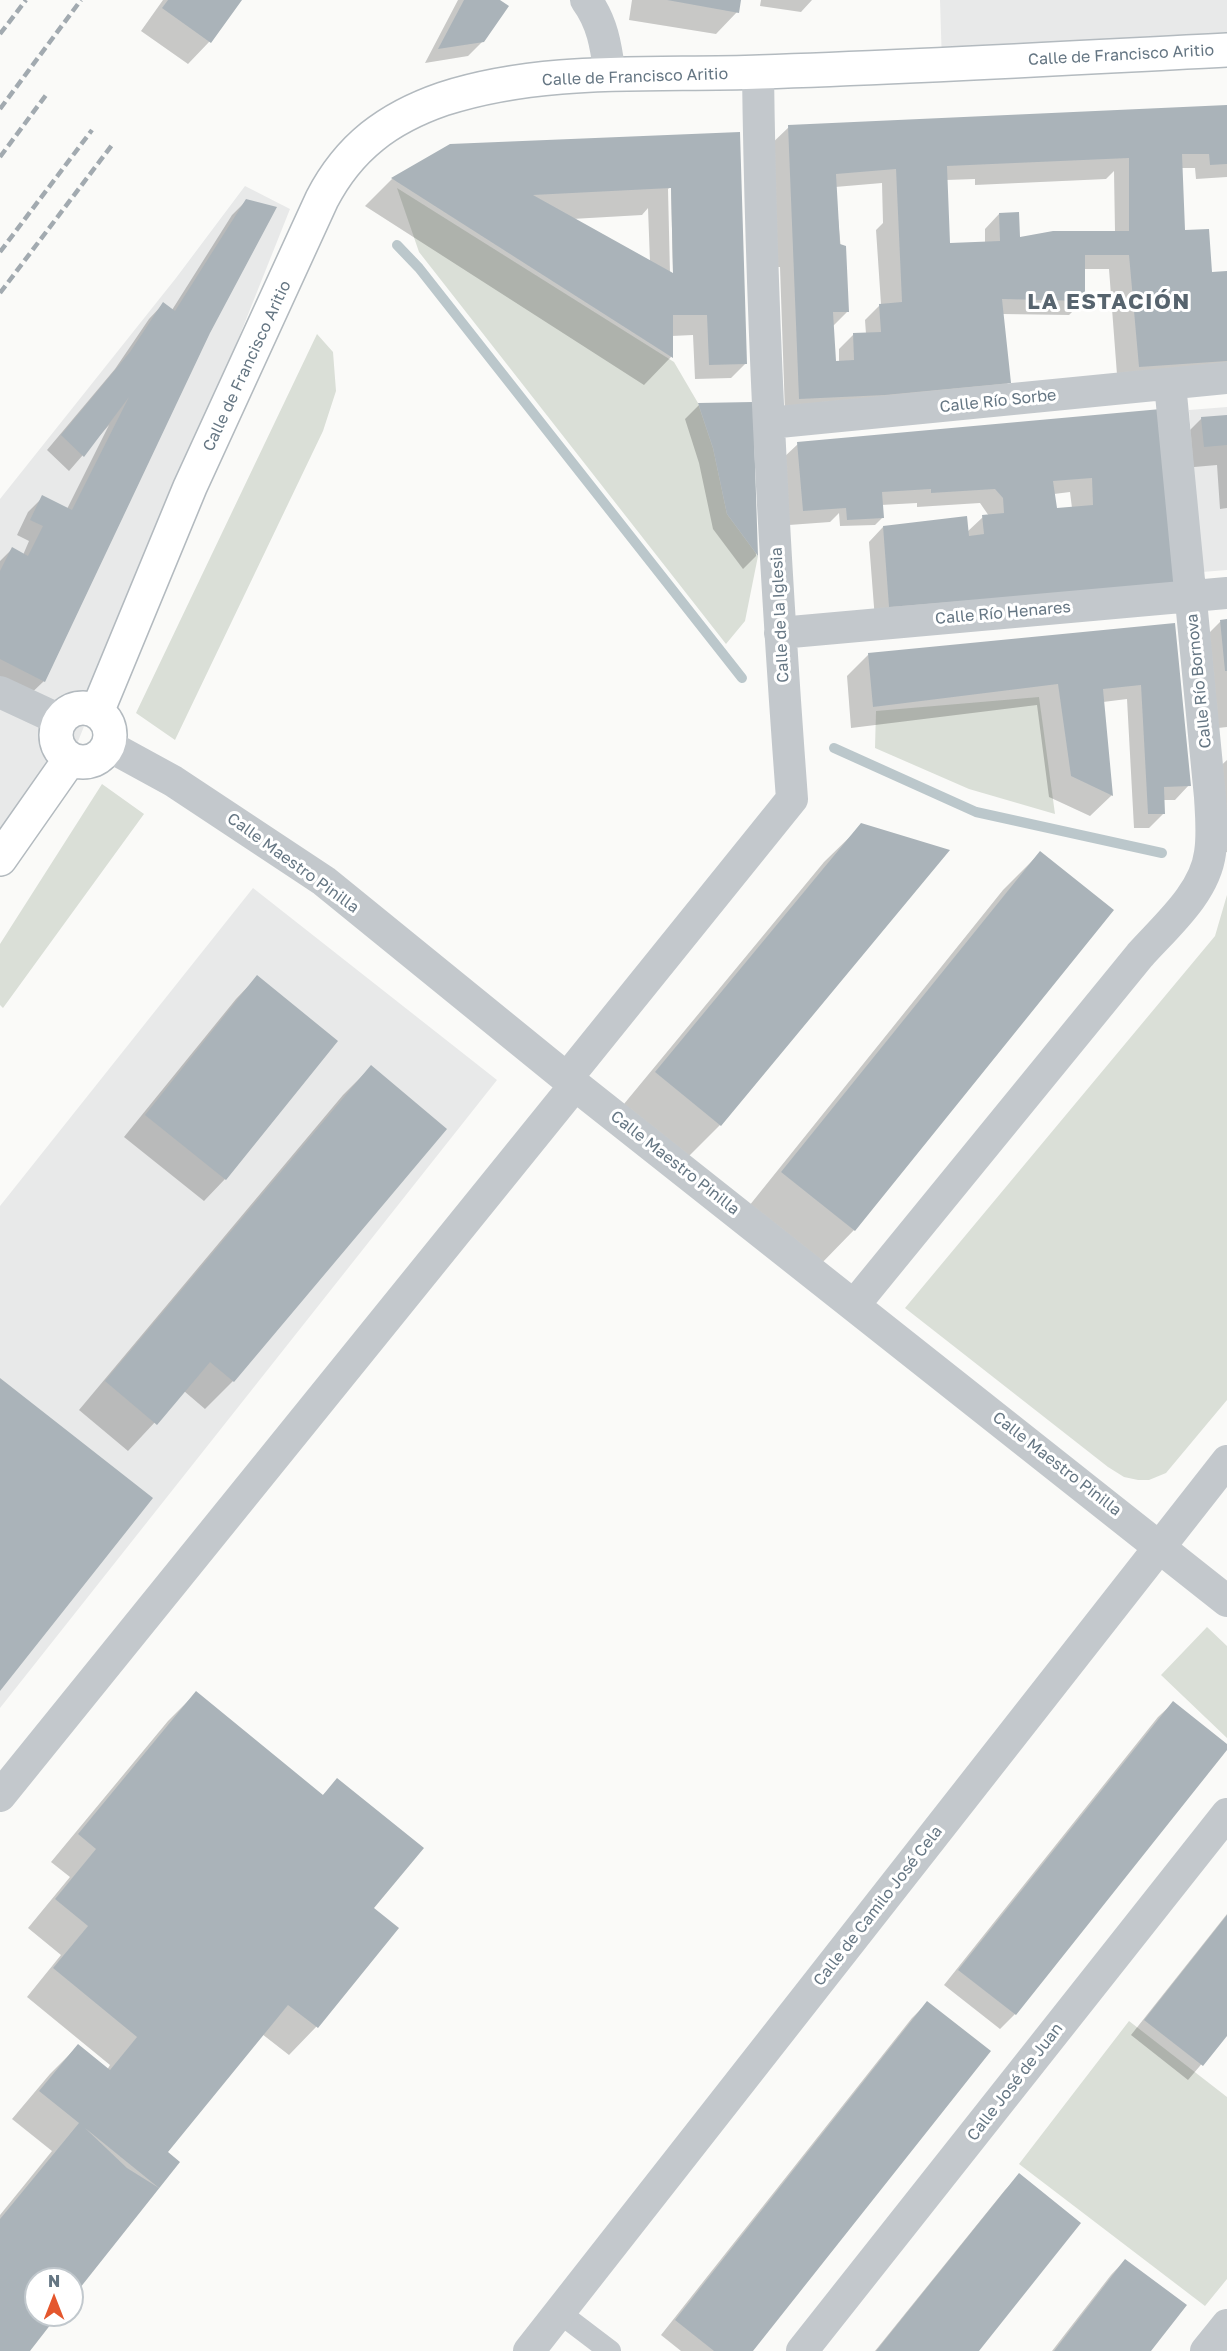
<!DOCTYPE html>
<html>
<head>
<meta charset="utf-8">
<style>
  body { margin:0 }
  #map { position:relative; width:1227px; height:2351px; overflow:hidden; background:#fafaf8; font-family:"Golos Text",sans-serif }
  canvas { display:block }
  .north { position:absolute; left:24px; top:2267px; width:60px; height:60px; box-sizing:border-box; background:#fff; border:2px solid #c1c8cd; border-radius:50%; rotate:0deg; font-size:16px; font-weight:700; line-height:24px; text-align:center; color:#657683 }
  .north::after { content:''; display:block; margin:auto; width:21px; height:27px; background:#e4572e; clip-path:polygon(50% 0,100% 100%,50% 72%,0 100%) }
</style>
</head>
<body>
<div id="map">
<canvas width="1227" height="2351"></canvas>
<div class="north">N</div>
</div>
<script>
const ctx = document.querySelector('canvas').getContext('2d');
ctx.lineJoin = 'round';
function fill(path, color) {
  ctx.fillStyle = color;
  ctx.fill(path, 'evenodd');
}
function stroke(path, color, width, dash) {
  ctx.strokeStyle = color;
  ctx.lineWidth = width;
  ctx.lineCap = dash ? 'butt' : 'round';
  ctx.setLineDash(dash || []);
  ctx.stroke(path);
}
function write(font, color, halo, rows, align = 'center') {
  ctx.font = font + ' "Golos Text",sans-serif';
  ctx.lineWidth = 6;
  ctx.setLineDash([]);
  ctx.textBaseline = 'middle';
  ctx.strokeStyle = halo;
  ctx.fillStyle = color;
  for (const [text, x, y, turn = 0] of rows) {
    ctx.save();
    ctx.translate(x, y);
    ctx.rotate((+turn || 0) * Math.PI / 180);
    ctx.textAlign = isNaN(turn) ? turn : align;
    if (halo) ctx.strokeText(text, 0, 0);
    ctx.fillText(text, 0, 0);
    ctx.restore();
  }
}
const built = new Path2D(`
  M940,0H1227V49L942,64Z
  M245,186L290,209L75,749L0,853V499L176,278Z
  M1227,407V570L1202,572L1189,410Z
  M253,888L497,1080L0,1708V1206Z`);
const green = new Path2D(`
  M397,188L674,362L698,403L713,448L727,514L758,556L745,621L726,644L419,252Z
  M317,334L333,352L336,391L323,431L175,740L136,713Z
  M1039,697L1055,814L969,789L875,748L876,711Z
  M102,784L144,814L3,1008L0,1005V944Z
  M1227,895V1400L1166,1473L1149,1480H1138L1124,1477L1108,1467L905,1308L1215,936Z
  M1207,1627L1227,1646V1738L1161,1675Z
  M1129,2021L1227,2097V2279L1205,2306L1019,2164Z`);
const shadow = new Path2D(`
  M163,0H240L209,42L188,64L141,31Z
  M458,0H497L483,41L468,56L425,63Z
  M632,0H739L737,12L716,34L629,20Z
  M761,0H812L801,12L760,6Z
  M1227,106V177L1196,179L1195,168H1181L1183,231L1211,276L1227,273V375L1118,388L1109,269H1084V300L1069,315L1002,314L1009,382L988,404L785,413L780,267H773L767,148L789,127ZM1114,171L1115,232L1019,239L999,214L985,229V243L948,244L946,180L975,179V185L1106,179ZM882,183L883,223L876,230L881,304L865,320L866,334H854L839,349V362H834L832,327L847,312L835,187Z
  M739,133L746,363L731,378L695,379L693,335L671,336V357L644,385L365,206L392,179L451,145ZM671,186L673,274H670L668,189ZM648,208L650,262L572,219L642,215Z
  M247,200L209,332L44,681L22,702L0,691V561L12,549L23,555L29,541L17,535L28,512L43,497L67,509L109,425L69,471L47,450L115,369L149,319L163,304L172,310L232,215Z
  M752,404L756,556L743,569L713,529L699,463L685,419L699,405Z
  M1160,411L1154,605L875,620L869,542L883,527L967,532L983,517L989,516L980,503L917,507V503L881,505L882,518L875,525L840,526L839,513L830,522L789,525L783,458L798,444ZM1070,492L1072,508L1056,510L1054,494Z
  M1227,416V508L1220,509L1217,465L1183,468L1180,440L1202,418Z
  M1227,621V727L1209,729L1199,643L1220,622Z
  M1174,625L1189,785L1175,800H1163L1164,813L1149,828H1134L1127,699L1103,702L1112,795L1090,816L1049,797L1037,705L851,728L847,676L869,654Z
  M1227,760V852L1222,853L1214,772Z
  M862,825L947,850L720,1125L682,1163L619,1110L824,862Z
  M1040,853L1112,910L854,1230L817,1268L745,1211L1003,890Z
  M257,977L336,1041L225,1179L204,1201L124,1137L236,999Z
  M371,1067L233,1381L205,1409L184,1391L128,1451L79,1410L343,1095Z
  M196,1693L322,1796L338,1780L372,1909L397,1929L316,2027L289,2055L262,2034L166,2152L178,2162L72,2296V2279H36V2315H57L28,2351H0V2215L52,2151L12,2119L50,2074L78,2046L107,2070L110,2065L27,1997L61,1955L28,1928L70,1877L51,1862L168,1721Z
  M1173,1703L1227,1748L1015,2014L1000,2029L944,1985L1158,1717Z
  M1227,1914V2034L1188,2080L1131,2035Z
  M927,2003L752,2351H681L661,2335L912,2018Z
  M1020,2175L977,2351H875L1005,2190Z
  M1125,2260L1149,2351H1052L1111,2275Z`);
const stream = new Path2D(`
  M397,245L419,268L742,678
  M834,748L976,812L1162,853`);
const building = new Path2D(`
  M168,0H242L211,43L162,8Z
  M464,0H500L509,6L484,42L438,49Z
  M667,0H741L739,13Z
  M1227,105V164L1210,165L1209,154H1182L1185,230L1209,229L1212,272L1227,271V361L1139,367L1129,255H1085V301L1002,299L1011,383L885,395L799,399L788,125ZM1129,158V231H1053L1020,237L1019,212L999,213L1000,241L950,243L947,166ZM896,169L902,302L879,304L881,332L853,333L854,360L836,361L833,312H849L846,246L840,244L836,174Z
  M740,132L747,364L709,365L707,315H673V358L391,178L450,144ZM671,188L673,273L533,195Z
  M246,199L277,207L210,333L45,682L0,659V571L12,547L28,556L43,526L30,520L42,495L72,510L129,397L84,457L61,435L130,352L163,302L175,311Z
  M753,402L758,556L727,514L713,448L698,403Z
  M1161,409L1177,584L889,607L883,526L967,516L969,536L984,534L982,515L1004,513L1003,498L995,489L931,493V489L882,492L884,518L847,520L846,508L803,511L797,442ZM1092,478L1093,505L1057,508L1053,481Z
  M1227,415V445L1204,447L1201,417Z
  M1227,619V671H1225L1220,620Z
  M1175,623L1191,786L1164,787L1165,814H1148L1141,685L1103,689L1113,796L1071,776L1058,684L873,707L868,653Z
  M861,823L950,850L721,1126L655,1072Z
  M1040,851L1114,910L855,1231L781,1172Z
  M257,975L338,1041L226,1180L145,1115Z
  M371,1065L447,1129L234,1382L210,1362L157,1425L105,1381Z
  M0,1378L153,1498L0,1691Z
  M196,1691L323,1795L337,1778L424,1848L374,1908L399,1928L318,2028L288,2005L168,2152L180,2162L72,2298V2279H36V2315H58L30,2351H0V2219L79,2123L39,2091L78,2044L110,2070L137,2037L53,1968L88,1926L55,1899L96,1849L78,1834ZM85,2128L159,2188L127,2168Z
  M1173,1701L1227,1744V1750L1016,2015L958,1970Z
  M1227,1915V2036L1203,2066L1144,2020Z
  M927,2001L991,2051L753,2351H714L675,2320Z
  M1019,2173L1081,2223L979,2351H876Z
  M1125,2259L1187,2305L1151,2351H1054Z`);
const pedestrian = new Path2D(`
  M560,2313L610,2351`);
const minor = new Path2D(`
  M586,0C603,23 606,47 610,75
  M769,423L1227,378
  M780,633L1227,593
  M0,692L60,720
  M109,746L173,781L324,881L575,1085L1227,1601
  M567,1078L792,799C774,557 761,315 758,72
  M855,1304L1140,955C1166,926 1205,893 1210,853C1213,834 1211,815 1210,797L1170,384
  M0,1796L575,1085
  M529,2351L1227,1461
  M802,2351L1227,1814
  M1206,2351L1227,2325`);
const secondary = new Path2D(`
  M56 735a27 27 0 1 1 54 0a27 27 0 1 1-54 0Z
  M97,712L190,487L322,199C349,147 388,118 443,99C544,66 656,76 760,72C916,67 1071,58 1227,50
  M0,859L70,759`);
const rail = new Path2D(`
  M0,34L26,0
  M0,109L81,0
  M0,157L46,95
  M0,252L92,130
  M0,293L112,145`);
const streetNames = [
  ["Calle de Francisco Aritio",1121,55,-3],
  ["Calle de Francisco Aritio",635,77,-2],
  ["Calle de Francisco Aritio",247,366,-65],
  ["Calle Río Sorbe",998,401,-6],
  ["Calle Río Henares",1003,613,-5],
  ["Calle de la Iglesia",780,615,-93],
  ["Calle Río Bornova",1199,681,-96],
  ["Calle Maestro Pinilla",293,863,36],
  ["Calle Maestro Pinilla",675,1163,38],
  ["Calle Maestro Pinilla",1057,1464,38],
  ["Calle de Camilo José Cela",878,1906,-52],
  ["Calle José de Juan",1015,2082,-52]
];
const districtNames = [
  ["LA ESTACIÓN",1109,302]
];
fill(built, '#e8e9e9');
fill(green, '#dadfd7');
fill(shadow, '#0003');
stroke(stream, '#bbc7cb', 10);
fill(building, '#aab3b9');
stroke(secondary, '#b3babf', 36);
stroke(pedestrian, '#c3c8cc', 22);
stroke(minor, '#c3c8cc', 32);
stroke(secondary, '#fff', 33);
stroke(rail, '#a2aab0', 4.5, [9, 4.5]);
write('16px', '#657683', '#fff', streetNames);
ctx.letterSpacing = '1.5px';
write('bold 22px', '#57646e', '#fff', districtNames);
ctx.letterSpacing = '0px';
</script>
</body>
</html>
